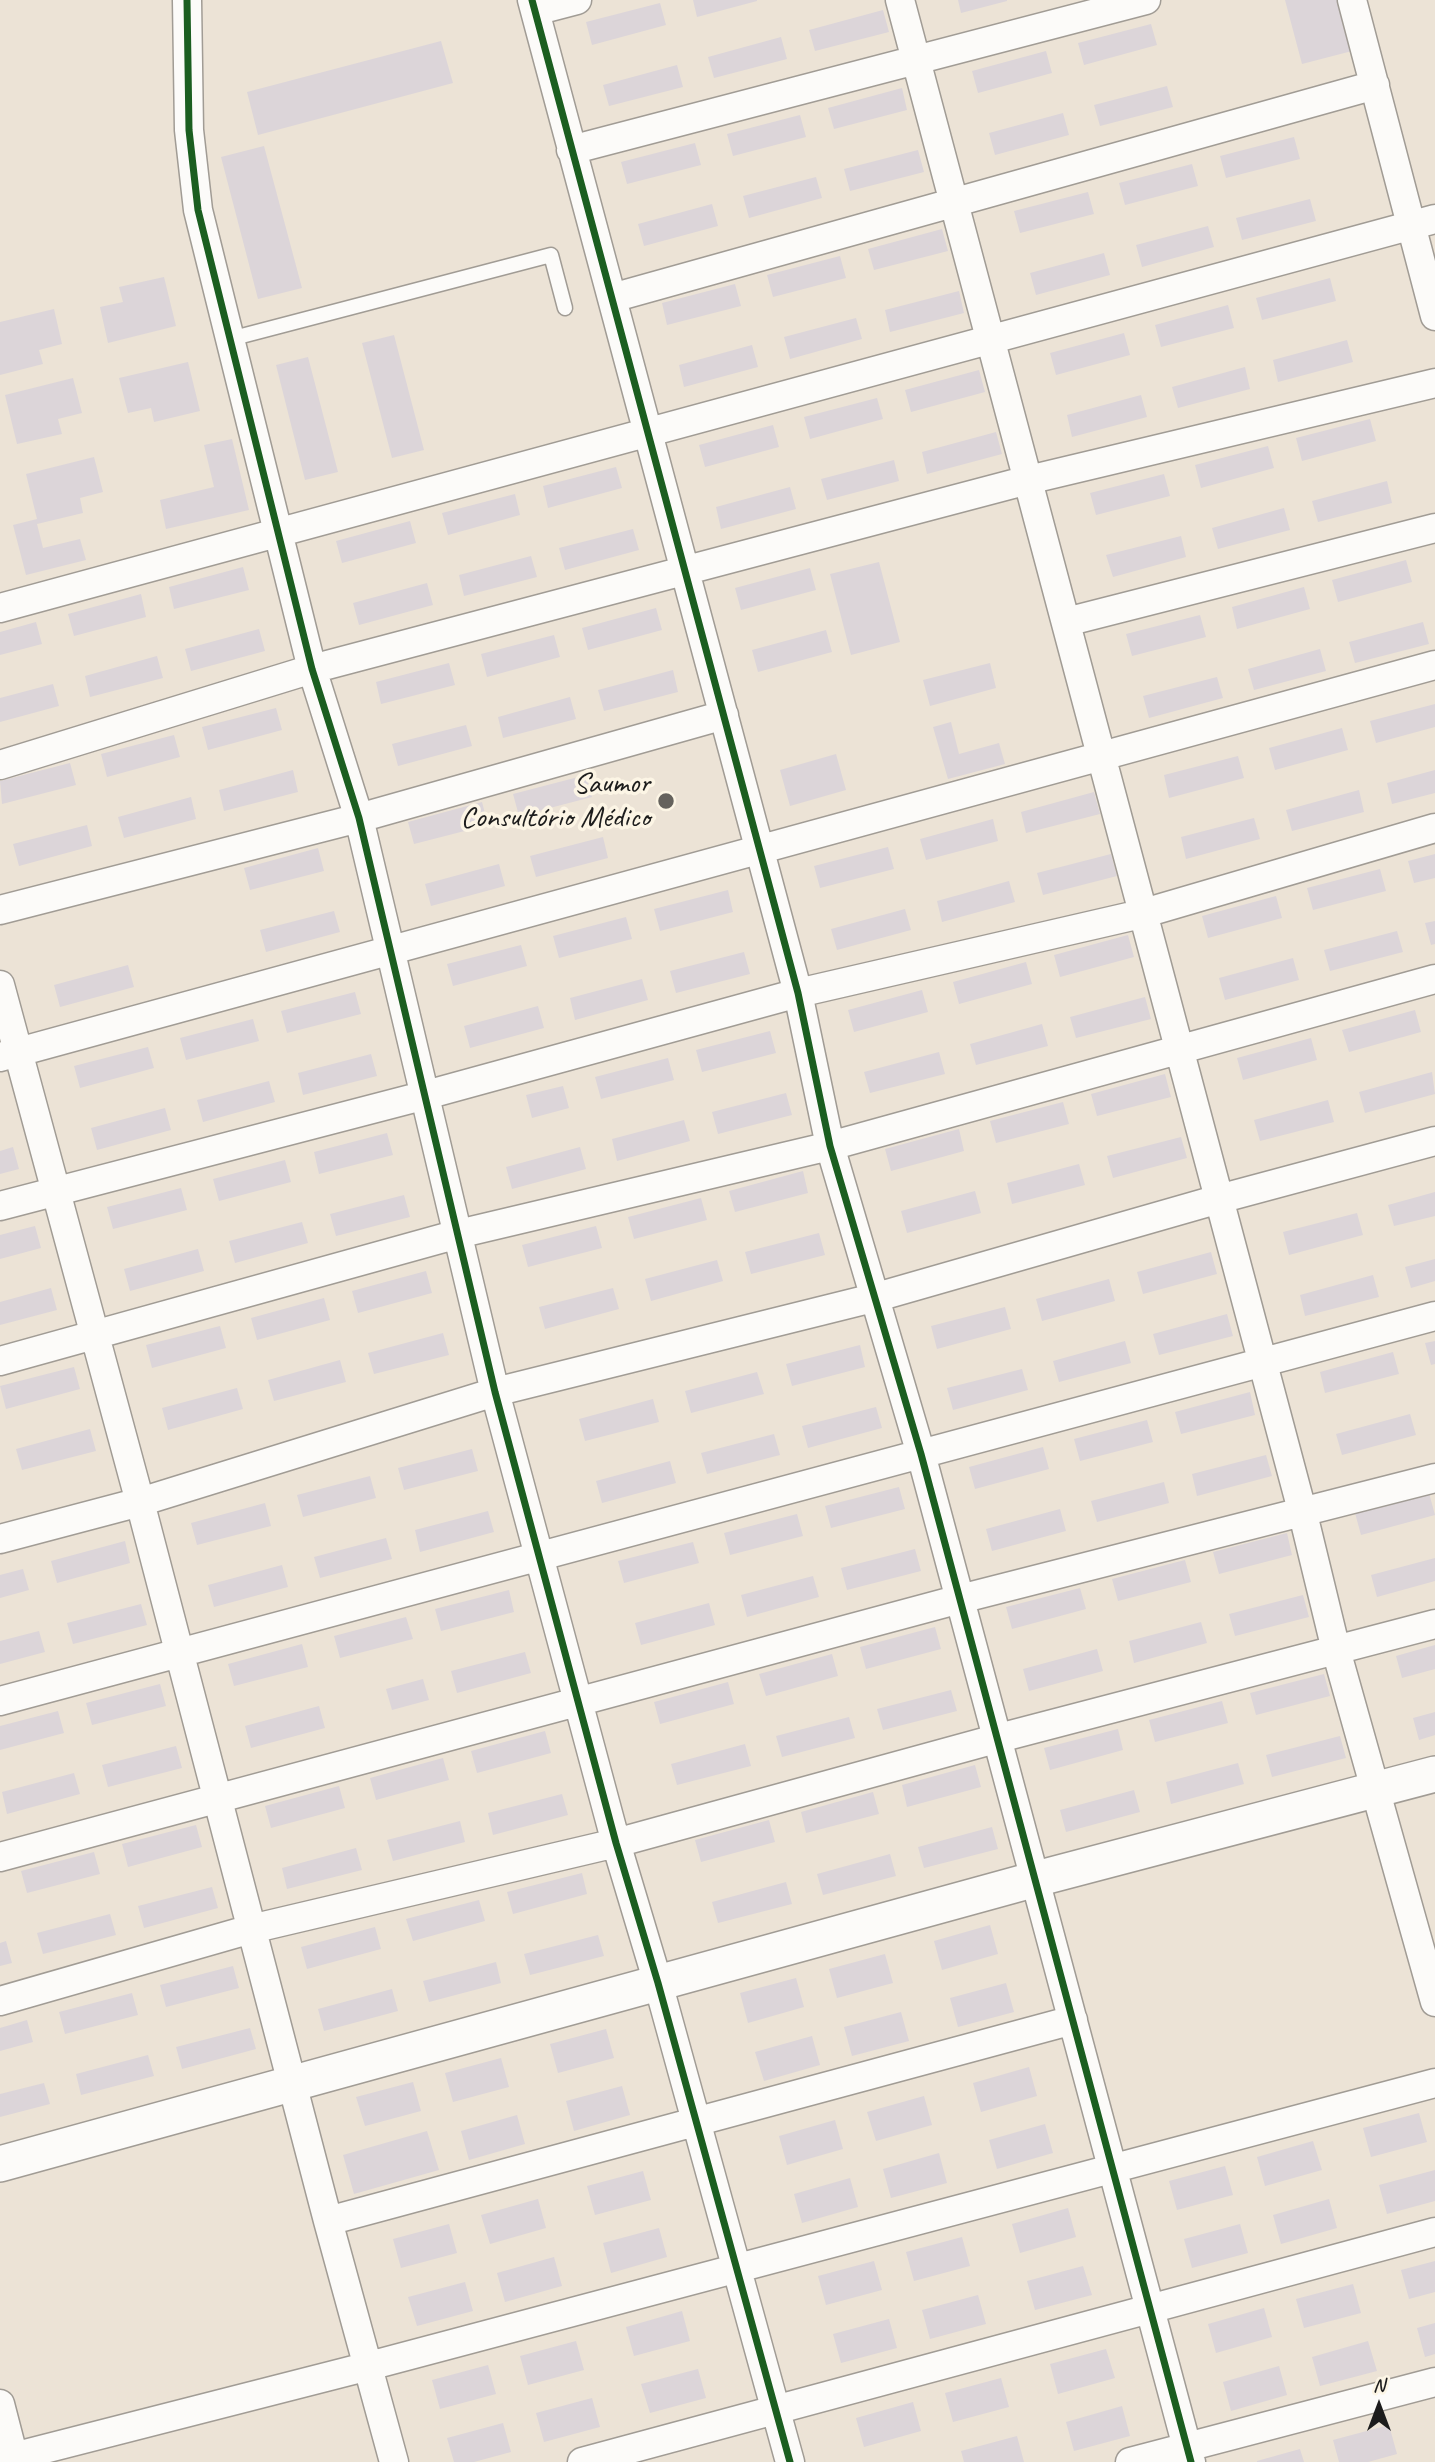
<!DOCTYPE html>
<html>
<head>
<meta charset="utf-8">
<style>
  body { margin:0 }
  #map { position:relative; width:1435px; height:2462px; overflow:hidden; background:#ece3d6; font-family:Caveat,sans-serif }
  canvas { display:block }
  .north { position:absolute; left:1344px; top:2371px; width:70px; height:70px; -webkit-text-stroke:5px #fcf5e5; paint-order:stroke; rotate:0deg; font-size:19px; font-weight:700; line-height:28px; text-align:center; color:#1c1c1c }
  .north::after { content:''; display:block; margin:auto; width:24px; height:32px; background:#1c1c1c; clip-path:polygon(50% 0,100% 100%,50% 72%,0 100%) }
</style>
</head>
<body>
<div id="map">
<canvas width="1435" height="2462"></canvas>
<div class="north">N</div>
</div>
<script>
const ctx = document.querySelector('canvas').getContext('2d');
ctx.lineJoin = 'round';
function fill(path, color) {
  ctx.fillStyle = color;
  ctx.fill(path, 'evenodd');
}
function stroke(path, color, width, dash) {
  ctx.strokeStyle = color;
  ctx.lineWidth = width;
  ctx.lineCap = dash ? 'butt' : 'round';
  ctx.setLineDash(dash || []);
  ctx.stroke(path);
}
function write(font, color, halo, rows, align = 'center') {
  ctx.font = font + ' Caveat,sans-serif';
  ctx.lineWidth = 7;
  ctx.setLineDash([]);
  ctx.textBaseline = 'middle';
  ctx.strokeStyle = halo;
  ctx.fillStyle = color;
  for (const [text, x, y, turn = 0] of rows) {
    ctx.save();
    ctx.translate(x, y);
    ctx.rotate((+turn || 0) * Math.PI / 180);
    ctx.textAlign = isNaN(turn) ? turn : align;
    if (halo) ctx.strokeText(text, 0, 0);
    ctx.fillText(text, 0, 0);
    ctx.restore();
  }
}
const building = new Path2D(`
  M693,0H757V1L697,17Z
  M958,0H1007V1L961,13Z
  M1285,0H1338L1352,51L1302,64Z
  M660,3L666,25L592,45L586,22Z
  M883,10L889,32L815,51L809,30Z
  M1151,24L1157,45L1084,65L1078,43Z
  M781,37L787,59L714,78L708,57Z
  M441,41L453,83L258,135L247,92Z
  M1046,51L1052,73L978,93L972,71Z
  M677,65L683,87L609,106L603,85Z
  M1167,86L1173,107L1100,126L1094,105Z
  M902,88L907,110L834,129L828,108Z
  M1063,113L1069,135L995,155L989,133Z
  M800,115L806,137L733,156L727,134Z
  M1294,137L1300,159L1226,178L1220,156Z
  M695,143L701,165L627,184L621,162Z
  M264,146L302,288L258,299L221,157Z
  M918,150L924,172L850,191L844,169Z
  M1192,164L1198,186L1125,205L1119,183Z
  M816,177L822,198L749,218L743,196Z
  M1088,192L1094,214L1020,233L1014,211Z
  M1310,199L1316,221L1242,240L1236,218Z
  M712,204L718,226L644,246L638,224Z
  M1208,226L1214,247L1142,267L1136,245Z
  M942,229L948,251L874,270L868,249Z
  M1104,253L1110,275L1036,295L1030,273Z
  M840,256L846,278L773,297L767,275Z
  M164,277L176,326L108,343L100,307L123,302L119,287Z
  M1330,278L1336,301L1262,320L1256,298Z
  M735,284L741,306L667,325L662,303Z
  M959,291L964,313L890,332L885,310Z
  M1228,305L1234,328L1161,347L1155,325Z
  M54,309L62,344L39,350L43,364L0,375V322Z
  M856,318L862,339L790,359L784,337Z
  M1124,333L1130,355L1056,375L1050,353Z
  M394,335L424,450L392,458L362,343Z
  M1347,340L1353,362L1278,382L1273,360Z
  M752,345L758,367L684,387L679,365Z
  M308,357L338,472L305,480L276,365Z
  M188,362L200,411L154,422L151,408L128,413L119,378Z
  M1245,367L1250,389L1178,408L1172,387Z
  M979,370L985,392L911,412L905,390Z
  M73,378L82,413L58,419L62,434L17,444L5,395Z
  M1141,395L1147,417L1072,437L1067,415Z
  M877,398L883,419L810,439L804,417Z
  M1370,419L1376,441L1302,461L1296,438Z
  M773,425L779,447L705,467L699,445Z
  M996,432L1002,454L927,474L922,452Z
  M232,439L249,510L166,529L160,500L214,487L204,445Z
  M1268,446L1274,468L1201,488L1195,465Z
  M94,457L103,492L80,498L83,513L37,524L43,548L80,539L86,560L26,575L13,525L37,519L26,474Z
  M894,460L899,481L827,500L821,479Z
  M616,467L622,488L548,508L543,486Z
  M1164,474L1170,496L1096,515L1090,493Z
  M1387,481L1392,503L1318,522L1312,501Z
  M790,487L796,509L721,529L716,507Z
  M515,494L520,515L448,535L442,513Z
  M1284,508L1290,530L1218,549L1212,528Z
  M410,521L416,543L342,563L336,541Z
  M633,529L639,550L565,570L559,548Z
  M1181,536L1186,557L1113,577L1106,555Z
  M531,556L537,577L464,596L459,575Z
  M1406,560L1412,582L1338,602L1332,580Z
  M879,562L900,642L851,655L830,574Z
  M243,567L249,590L174,609L169,587Z
  M810,568L816,590L741,610L735,588Z
  M427,583L433,605L359,625L353,603Z
  M1304,587L1310,609L1237,629L1232,607Z
  M141,594L146,617L74,636L68,614Z
  M656,608L662,630L588,650L582,628Z
  M1200,615L1206,637L1132,656L1126,634Z
  M36,622L42,644L0,655V632Z
  M1423,622L1429,644L1355,663L1349,642Z
  M259,629L265,651L191,671L185,649Z
  M826,630L832,652L758,672L752,650Z
  M554,635L560,657L487,677L481,654Z
  M1320,649L1326,671L1254,690L1248,669Z
  M157,656L163,678L90,697L85,676Z
  M449,663L455,685L381,704L376,682Z
  M990,663L996,688L930,706L923,680Z
  M673,670L678,692L604,711L598,690Z
  M1217,677L1223,698L1149,718L1143,696Z
  M53,684L59,706L0,722V698Z
  M570,697L576,719L503,738L498,717Z
  M1435,704V727L1376,743L1370,721Z
  M276,708L282,730L208,750L202,727Z
  M951,722L959,754L999,743L1005,764L948,779L933,727Z
  M466,725L472,746L398,766L392,744Z
  M1342,728L1348,750L1275,770L1269,748Z
  M174,735L180,757L107,777L101,754Z
  M836,754L846,790L790,806L780,770Z
  M1238,756L1244,778L1169,798L1164,775Z
  M70,763L76,785L2,804L0,781Z
  M293,770L298,792L224,811L219,790Z
  M1435,770V793L1392,804L1387,783Z
  M586,775L592,797L519,816L513,794Z
  M1359,790L1364,812L1292,831L1286,810Z
  M1094,792L1100,814L1026,833L1021,812Z
  M191,797L196,819L124,838L118,817Z
  M482,802L488,825L414,844L408,822Z
  M1254,818L1260,839L1186,859L1181,837Z
  M993,819L998,841L926,860L920,839Z
  M87,825L92,846L19,866L13,844Z
  M603,837L608,858L536,877L530,856Z
  M888,847L894,869L820,888L814,866Z
  M318,848L324,871L250,890L244,868Z
  M1111,854L1117,876L1043,895L1037,873Z
  M1435,854V878L1414,883L1408,861Z
  M499,864L505,886L431,906L425,884Z
  M1380,869L1386,891L1313,910L1307,888Z
  M1009,881L1015,902L942,922L937,901Z
  M728,890L733,912L660,931L654,909Z
  M1276,896L1282,918L1208,938L1202,916Z
  M905,909L911,930L837,950L831,929Z
  M334,911L340,932L266,952L260,930Z
  M626,917L632,939L559,958L553,936Z
  M1435,921V944L1431,945L1425,923Z
  M1397,931L1403,952L1330,971L1324,950Z
  M1128,935L1134,957L1060,977L1054,955Z
  M521,945L527,966L453,986L447,964Z
  M744,952L750,974L676,993L670,971Z
  M1293,958L1299,980L1225,1000L1219,978Z
  M1026,962L1032,984L959,1004L953,982Z
  M128,965L134,987L60,1007L54,985Z
  M642,979L648,1000L575,1020L570,998Z
  M922,990L928,1012L854,1032L848,1010Z
  M355,992L361,1014L287,1033L281,1011Z
  M1145,997L1151,1019L1076,1038L1070,1017Z
  M538,1006L544,1028L470,1048L464,1026Z
  M1415,1010L1421,1032L1349,1052L1342,1030Z
  M253,1019L259,1041L186,1060L180,1038Z
  M1042,1024L1048,1046L976,1065L970,1044Z
  M770,1031L776,1053L702,1072L696,1050Z
  M1311,1038L1317,1060L1243,1080L1237,1058Z
  M148,1047L154,1068L80,1088L74,1066Z
  M939,1052L945,1074L870,1093L864,1072Z
  M371,1054L377,1076L303,1095L298,1073Z
  M668,1058L674,1080L601,1099L595,1077Z
  M1432,1072L1435,1094L1365,1113L1359,1092Z
  M1165,1074L1171,1097L1097,1116L1091,1094Z
  M269,1081L275,1102L203,1122L197,1100Z
  M563,1086L569,1108L532,1118L526,1095Z
  M786,1093L792,1115L718,1134L712,1112Z
  M1328,1100L1334,1122L1260,1141L1254,1120Z
  M1063,1102L1069,1124L996,1143L990,1121Z
  M165,1108L171,1130L97,1150L91,1128Z
  M684,1120L690,1141L617,1161L612,1139Z
  M959,1129L964,1151L891,1171L885,1149Z
  M387,1133L393,1155L319,1174L314,1152Z
  M1181,1137L1187,1158L1113,1178L1107,1156Z
  M13,1147L19,1169L0,1174V1151Z
  M580,1147L586,1169L512,1189L506,1167Z
  M285,1160L291,1182L219,1201L213,1179Z
  M1079,1164L1085,1185L1012,1204L1007,1183Z
  M803,1171L808,1193L735,1212L729,1191Z
  M181,1188L187,1210L113,1229L107,1207Z
  M975,1191L981,1213L907,1233L901,1211Z
  M1435,1192V1216L1394,1226L1388,1205Z
  M404,1195L410,1217L336,1236L330,1214Z
  M701,1198L707,1220L634,1239L628,1217Z
  M1357,1213L1363,1235L1289,1255L1283,1232Z
  M302,1222L308,1243L235,1263L229,1241Z
  M35,1226L41,1248L0,1259V1235Z
  M596,1226L602,1248L528,1267L522,1245Z
  M819,1233L825,1255L751,1274L745,1252Z
  M198,1249L204,1271L130,1291L124,1269Z
  M1211,1252L1217,1274L1143,1294L1137,1272Z
  M1435,1259V1281L1411,1288L1405,1267Z
  M717,1260L723,1281L651,1301L645,1279Z
  M426,1271L432,1293L358,1313L352,1291Z
  M1373,1275L1379,1297L1305,1316L1300,1295Z
  M1109,1279L1115,1301L1042,1321L1036,1299Z
  M51,1288L57,1310L0,1325V1302Z
  M613,1288L619,1309L545,1329L539,1307Z
  M324,1298L330,1320L257,1340L251,1318Z
  M1005,1307L1011,1329L937,1349L931,1326Z
  M1227,1314L1233,1336L1159,1355L1153,1334Z
  M220,1326L226,1348L152,1368L146,1345Z
  M443,1333L449,1355L374,1374L368,1353Z
  M1125,1341L1131,1363L1059,1382L1053,1361Z
  M1435,1341V1364L1431,1365L1425,1343Z
  M860,1345L865,1367L792,1386L786,1364Z
  M1393,1352L1399,1374L1325,1393L1320,1372Z
  M340,1360L346,1382L274,1401L268,1380Z
  M74,1367L80,1389L6,1409L0,1386Z
  M1022,1369L1028,1390L953,1410L947,1388Z
  M757,1372L764,1394L691,1413L685,1391Z
  M237,1388L243,1409L168,1430L162,1408Z
  M1250,1392L1255,1415L1181,1434L1175,1412Z
  M653,1399L659,1422L585,1441L579,1419Z
  M876,1407L882,1428L808,1448L802,1426Z
  M1410,1414L1416,1435L1342,1455L1336,1434Z
  M1147,1420L1153,1442L1080,1461L1074,1439Z
  M90,1429L96,1451L22,1470L16,1449Z
  M774,1434L780,1455L707,1474L701,1453Z
  M1043,1447L1049,1469L975,1489L969,1467Z
  M472,1449L478,1471L404,1490L398,1468Z
  M1266,1455L1272,1476L1197,1496L1192,1474Z
  M670,1461L676,1483L602,1503L596,1481Z
  M370,1476L376,1498L303,1517L297,1495Z
  M1164,1482L1169,1503L1097,1522L1091,1501Z
  M899,1487L905,1509L831,1528L825,1506Z
  M1429,1493L1435,1515L1361,1535L1355,1513Z
  M265,1503L271,1526L197,1545L191,1523Z
  M1060,1509L1066,1531L992,1551L986,1529Z
  M488,1511L494,1532L420,1552L415,1530Z
  M797,1514L803,1536L730,1555L724,1533Z
  M1287,1533L1292,1555L1219,1574L1213,1552Z
  M386,1538L392,1559L320,1578L314,1557Z
  M125,1541L130,1563L57,1583L51,1561Z
  M693,1542L699,1563L624,1583L618,1561Z
  M915,1549L921,1571L847,1590L841,1568Z
  M1435,1558V1581L1377,1597L1371,1575Z
  M1185,1560L1191,1582L1118,1601L1112,1579Z
  M282,1565L288,1587L214,1607L208,1585Z
  M23,1569L29,1590L0,1598V1575Z
  M813,1576L819,1597L747,1617L741,1595Z
  M1080,1588L1086,1609L1012,1629L1006,1607Z
  M509,1590L514,1612L441,1631L435,1609Z
  M1303,1595L1309,1617L1235,1636L1229,1614Z
  M709,1603L715,1625L641,1645L635,1623Z
  M141,1604L147,1625L73,1644L67,1623Z
  M406,1617L413,1639L340,1658L334,1636Z
  M1201,1622L1207,1643L1134,1663L1129,1641Z
  M935,1627L941,1649L866,1669L860,1647Z
  M39,1631L45,1652L0,1664V1641Z
  M302,1644L308,1667L234,1686L228,1664Z
  M1435,1645V1669L1402,1678L1396,1656Z
  M1097,1649L1103,1671L1029,1691L1023,1669Z
  M525,1652L531,1673L457,1693L451,1671Z
  M832,1654L838,1676L766,1696L759,1674Z
  M1324,1674L1330,1696L1256,1715L1250,1693Z
  M423,1679L429,1700L392,1710L386,1689Z
  M728,1682L734,1704L660,1724L654,1702Z
  M160,1684L166,1706L92,1725L86,1703Z
  M951,1690L957,1711L883,1730L877,1709Z
  M1222,1701L1228,1723L1155,1742L1149,1720Z
  M319,1706L325,1728L251,1748L245,1726Z
  M58,1711L64,1733L0,1750V1726Z
  M1435,1712V1735L1419,1740L1413,1718Z
  M849,1717L855,1738L782,1757L776,1736Z
  M1118,1729L1123,1750L1050,1770L1044,1748Z
  M545,1731L551,1753L477,1773L471,1751Z
  M1340,1736L1346,1758L1272,1777L1266,1755Z
  M745,1744L751,1766L677,1785L671,1764Z
  M176,1746L182,1768L108,1787L102,1765Z
  M443,1758L449,1780L376,1800L370,1778Z
  M1238,1763L1244,1784L1171,1804L1166,1782Z
  M975,1765L981,1787L907,1807L902,1785Z
  M74,1773L80,1794L7,1814L2,1792Z
  M339,1786L345,1808L271,1828L265,1806Z
  M1134,1790L1140,1812L1066,1832L1060,1810Z
  M873,1792L879,1814L806,1833L801,1812Z
  M562,1794L568,1815L493,1835L488,1813Z
  M769,1820L775,1842L701,1862L695,1840Z
  M460,1821L465,1842L393,1861L387,1840Z
  M196,1825L202,1847L128,1867L122,1844Z
  M992,1827L998,1849L924,1868L918,1847Z
  M356,1848L362,1870L287,1889L282,1868Z
  M94,1852L100,1874L27,1893L21,1871Z
  M890,1854L896,1876L823,1895L817,1874Z
  M582,1873L587,1894L513,1914L507,1892Z
  M786,1882L792,1904L718,1923L712,1902Z
  M212,1887L218,1908L144,1928L138,1906Z
  M479,1900L485,1921L413,1941L406,1919Z
  M110,1914L116,1935L43,1954L37,1933Z
  M990,1925L998,1954L942,1970L934,1941Z
  M375,1927L381,1949L307,1969L301,1947Z
  M598,1935L604,1956L530,1975L524,1954Z
  M6,1941L12,1963L0,1966V1943Z
  M885,1954L893,1983L837,1998L829,1969Z
  M496,1962L501,1983L429,2002L423,1981Z
  M233,1966L239,1988L166,2007L160,1985Z
  M796,1978L804,2007L748,2023L740,1993Z
  M1006,1983L1014,2012L958,2027L950,1998Z
  M392,1989L398,2011L324,2031L318,2009Z
  M132,1993L138,2015L65,2034L59,2012Z
  M901,2012L909,2041L852,2056L844,2027Z
  M27,2020L33,2042L0,2051V2028Z
  M250,2028L256,2049L182,2069L176,2047Z
  M606,2029L614,2058L558,2073L550,2044Z
  M812,2036L820,2065L764,2081L755,2052Z
  M148,2055L154,2076L81,2095L76,2074Z
  M501,2058L509,2087L453,2102L445,2073Z
  M1029,2067L1037,2096L981,2112L973,2083Z
  M413,2082L421,2111L365,2126L356,2097Z
  M44,2083L50,2104L0,2117V2094Z
  M622,2086L630,2115L574,2131L566,2101Z
  M924,2096L932,2125L876,2141L867,2112Z
  M1419,2113L1427,2142L1371,2157L1363,2128Z
  M517,2115L525,2144L469,2160L461,2131Z
  M835,2120L843,2149L787,2165L779,2136Z
  M1045,2124L1053,2153L997,2169L989,2140Z
  M427,2131L439,2170L354,2194L343,2155Z
  M1313,2141L1322,2170L1265,2186L1257,2157Z
  M939,2153L947,2183L891,2198L883,2169Z
  M1225,2166L1233,2195L1177,2210L1169,2181Z
  M1435,2170V2201L1387,2214L1379,2185Z
  M643,2171L651,2200L595,2215L587,2186Z
  M850,2178L858,2207L802,2223L794,2194Z
  M538,2199L546,2228L490,2244L481,2215Z
  M1329,2199L1337,2228L1281,2244L1273,2215Z
  M1068,2208L1076,2237L1020,2253L1012,2224Z
  M449,2224L457,2253L401,2268L393,2239Z
  M1240,2224L1248,2253L1192,2268L1184,2239Z
  M659,2228L667,2257L611,2273L603,2243Z
  M962,2237L970,2266L914,2281L906,2252Z
  M554,2257L562,2286L505,2302L497,2273Z
  M874,2261L882,2290L826,2305L818,2276Z
  M1435,2261V2292L1409,2299L1401,2270Z
  M1083,2266L1092,2295L1035,2310L1027,2281Z
  M465,2282L473,2311L417,2326L408,2297Z
  M1353,2284L1361,2313L1304,2328L1296,2299Z
  M978,2295L986,2324L930,2339L922,2310Z
  M1264,2308L1272,2337L1216,2353L1208,2324Z
  M682,2311L690,2341L634,2356L626,2327Z
  M889,2319L897,2348L841,2363L833,2334Z
  M1435,2323V2354L1425,2357L1417,2328Z
  M576,2341L584,2370L528,2385L520,2356Z
  M1368,2341L1377,2371L1320,2386L1312,2357Z
  M1106,2349L1115,2378L1058,2394L1050,2364Z
  M488,2365L496,2394L440,2409L432,2380Z
  M1279,2366L1287,2395L1231,2411L1223,2382Z
  M698,2369L706,2398L650,2413L641,2384Z
  M1001,2378L1009,2407L953,2422L945,2393Z
  M592,2398L600,2427L544,2442L536,2413Z
  M913,2402L921,2431L864,2447L856,2418Z
  M1122,2406L1130,2436L1074,2451L1066,2422Z
  M503,2423L511,2452L474,2462H454L447,2438Z
  M1389,2425L1397,2454L1368,2462H1339L1333,2440Z
  M1017,2436L1024,2462H964L961,2451Z
  M1300,2449L1304,2462H1257V2461Z`);
const service = new Path2D(`
  M230,339L551,255L565,308`);
const minor = new Path2D(`
  M187,0L189,130L198,210L312,669L359,818L495,1392L616,1843L658,1983L790,2462
  M532,0L798,993L830,1146L921,1454L1191,2462
  M900,0L1303,1514L1336,1650L1435,2002
  M1352,0L1435,316
  M535,11L577,0
  M571,150L1146,0
  M612,298L1375,85
  M0,608L1435,219
  M1066,622L1435,528
  M0,765L312,669L1028,480L1435,383
  M0,910L359,818L724,715
  M0,985L140,1502L328,2221L394,2462
  M0,1057L1435,665
  M0,1206L426,1095L798,993L1141,914L1435,828
  M0,1361L458,1234L830,1146L1435,979
  M0,1539L140,1502L495,1392L877,1297L1219,1199L1435,1141
  M0,1701L1435,1316
  M0,1857L960,1599L1435,1478
  M0,2001L251,1929L616,1843L999,1738L1435,1624
  M328,2221L1073,2020
  M0,2404L15,2462
  M13,2457L369,2366L1435,2083
  M582,2462L1435,2232
  M1130,2462L1435,2382`);
const tertiary = new Path2D(`
  M0,2164L1036,1879L1435,1774`);
const cycleway = new Path2D(`
  M187,0L189,130L198,210L312,669L359,818L495,1392L616,1843L658,1983L790,2462
  M532,0L798,993L830,1146L921,1454L1191,2462`);
const markers = [
  [666,801,9,"#65625d"]
];
const poiNames = [
  ["Saumor",650,784],
  ["Consultório Médico",650,818]
];
fill(building, '#dcd5d9');
stroke(service, '#a19c95', 17);
stroke(minor, '#a19c95', 31);
stroke(tertiary, '#a19c95', 38);
stroke(service, '#fcfbf9', 14);
stroke(minor, '#fcfbf9', 28);
stroke(tertiary, '#fcfbf9', 35);
stroke(cycleway, '#1b5e20', 7);
for (const [x, y, r, color] of markers) {
  const dot = new Path2D();
  dot.arc(x, y, r, 0, 2 * Math.PI);
  ctx.fillStyle = color;
  ctx.fill(dot);
  stroke(dot, '#fcf5e5', 2.5);
}
write('30px', '#1c1c1c', '#fcf5e5', poiNames, 'right');
</script>
</body>
</html>
